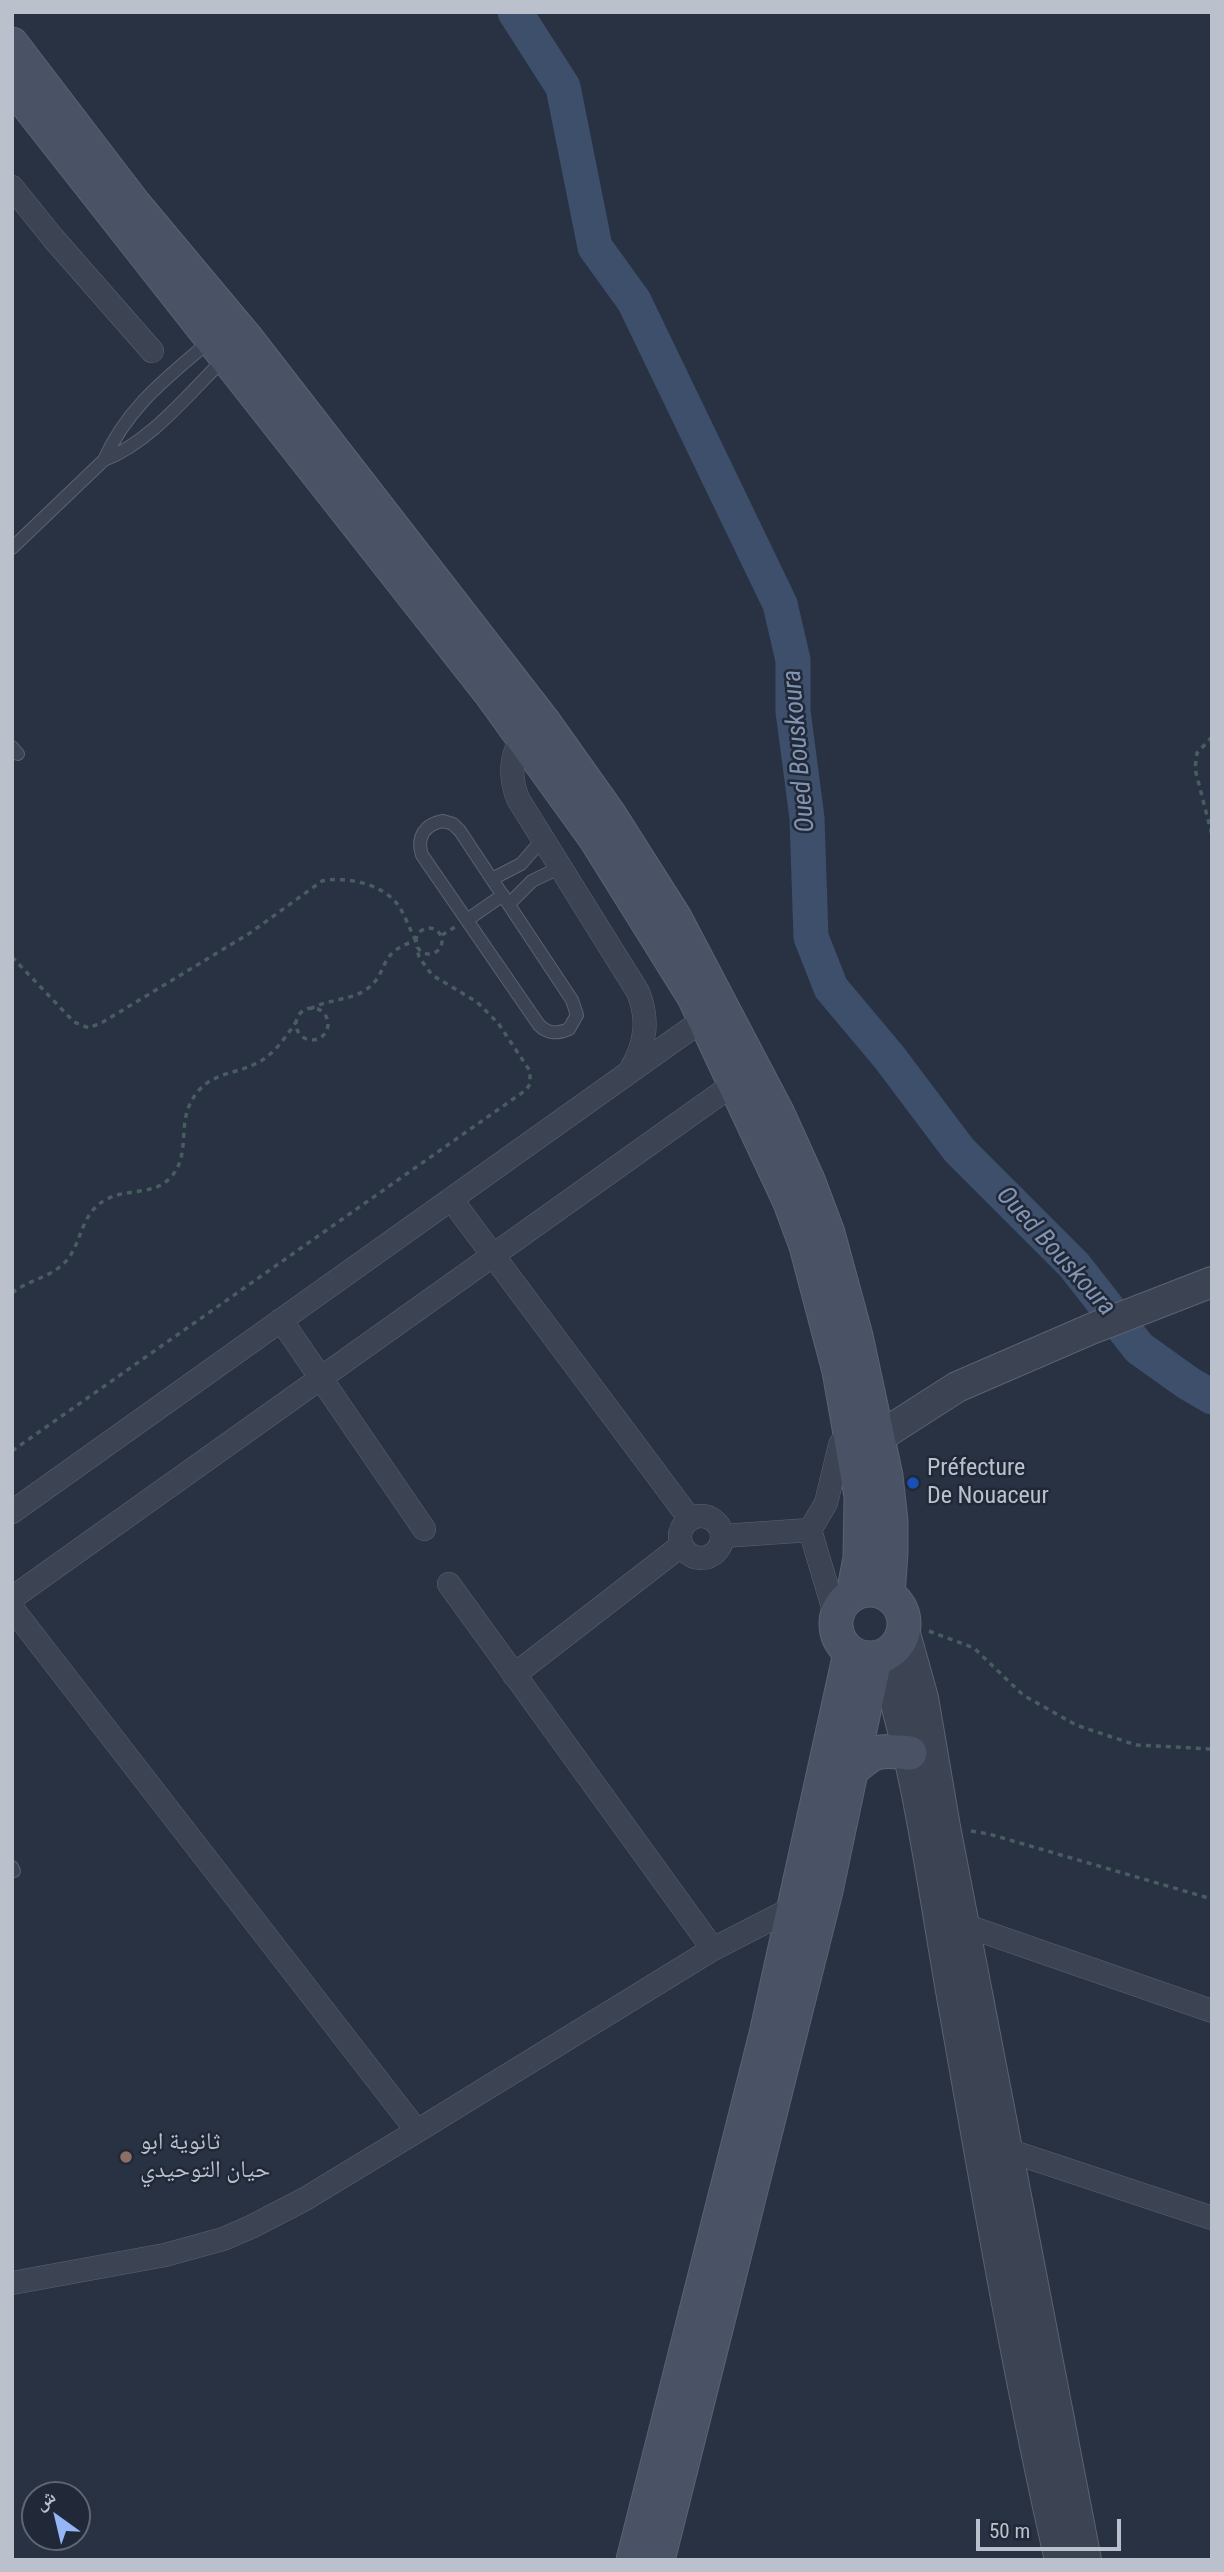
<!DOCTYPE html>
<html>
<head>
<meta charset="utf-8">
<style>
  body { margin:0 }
  #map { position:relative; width:1224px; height:2572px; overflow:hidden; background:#283243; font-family:"Roboto Condensed","Noto Naskh Arabic",sans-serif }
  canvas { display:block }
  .frame { position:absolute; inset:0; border:14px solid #bac0cc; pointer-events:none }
  .north { position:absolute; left:21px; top:2481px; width:70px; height:70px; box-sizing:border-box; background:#212938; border:2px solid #5e6573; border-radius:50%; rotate:326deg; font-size:19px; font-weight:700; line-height:28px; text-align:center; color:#bac0cc }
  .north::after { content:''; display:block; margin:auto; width:24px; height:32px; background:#94b6f7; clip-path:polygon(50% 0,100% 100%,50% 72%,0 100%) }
  .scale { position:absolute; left:976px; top:2519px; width:145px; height:32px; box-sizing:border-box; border:4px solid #bac0cc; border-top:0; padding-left:9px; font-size:21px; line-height:24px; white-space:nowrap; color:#bac0cc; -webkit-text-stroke:5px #212938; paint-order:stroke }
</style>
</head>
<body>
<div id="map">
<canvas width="1224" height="2572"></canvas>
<div class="frame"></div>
<div class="north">ش</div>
<div class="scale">50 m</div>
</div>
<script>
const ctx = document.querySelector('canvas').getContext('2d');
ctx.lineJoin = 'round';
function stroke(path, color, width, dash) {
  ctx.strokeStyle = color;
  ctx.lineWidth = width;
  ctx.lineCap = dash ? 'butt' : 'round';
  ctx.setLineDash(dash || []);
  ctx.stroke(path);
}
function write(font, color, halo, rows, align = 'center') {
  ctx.font = font + ' "Roboto Condensed","Noto Naskh Arabic",sans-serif';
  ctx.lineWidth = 5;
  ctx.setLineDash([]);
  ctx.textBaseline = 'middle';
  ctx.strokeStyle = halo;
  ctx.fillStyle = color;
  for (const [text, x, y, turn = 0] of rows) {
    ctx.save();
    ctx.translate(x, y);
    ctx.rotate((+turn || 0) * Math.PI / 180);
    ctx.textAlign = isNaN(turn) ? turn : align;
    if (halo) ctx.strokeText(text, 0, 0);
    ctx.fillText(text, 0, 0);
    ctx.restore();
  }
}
const river = new Path2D(`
  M515,12L563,87L595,247L634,301L780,604L793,660V711L807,818L811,937L831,988L889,1057L959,1150L1074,1265L1139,1348L1188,1383L1212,1397`);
const path = new Path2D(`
  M1212,737L1197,753L1195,769L1212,835
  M416 941a13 13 0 1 1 26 0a13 13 0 1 1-26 0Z
  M442,935L455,927
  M12,957L74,1022L89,1028L103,1022L250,933L322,881C346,876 383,884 398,905C405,915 409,928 415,939
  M296 1024a16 16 0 1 1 32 0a16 16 0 1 1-32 0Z
  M310,1009C328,999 353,1000 367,989C390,972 376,953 415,941
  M12,1293C31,1278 56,1277 70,1256C83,1236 82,1212 107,1199C128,1188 154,1196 171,1177C194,1151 172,1118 201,1088C216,1073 237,1073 255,1064C273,1056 285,1038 296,1022
  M12,1451L526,1090L530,1084V1071L498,1023L477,1002L432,975L419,957L417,947
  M929,1631L974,1648L1023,1695L1076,1725L1136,1745L1212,1749
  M971,1831L989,1834L1212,1899`);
const service = new Path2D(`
  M211,340C168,377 128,406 104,460C151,442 189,393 225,358
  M12,548L104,460
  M12,747L18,754
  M443,821L453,824L460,831L572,1000L577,1015L569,1029C557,1034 548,1034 539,1025L422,855C416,837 425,824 443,821Z
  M492,879L521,864L543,839
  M509,904L532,881L561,867
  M467,920L503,895
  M12,1867L14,1871`);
const minor = new Path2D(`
  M12,187L53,238L152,351
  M530,732C509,749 509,776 518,799L638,992C649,1019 646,1043 631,1069
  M451,1199L690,1519
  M281,1320L424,1529
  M12,1512L704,1019
  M680 1537a21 21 0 1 1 42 0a21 21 0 1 1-42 0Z
  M723,1536L810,1530
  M449,1584L713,1949
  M12,1598L735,1083
  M12,1608L417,2131
  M836,1617L810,1530L826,1503L840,1445L850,1427
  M514,1675L682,1545
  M964,1925L1212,2011
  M995,2149L1007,2150L1212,2218
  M12,2283L165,2255L223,2239L251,2227L305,2199L417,2131L713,1949L795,1907`);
const tertiary = new Path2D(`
  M879,1437L957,1387L1091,1329L1212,1282
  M904,1630L923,1698L945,1827L1086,2560
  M882,1656C920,1774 934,1898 956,2019C988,2200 1019,2381 1060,2560`);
const secondary = new Path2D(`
  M12,44L135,205L247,339L543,721L609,814L675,918L778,1114L808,1180L828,1233L856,1336L886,1476L891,1521V1553L888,1595
  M12,85L491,694L595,838L694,997L789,1200L806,1246L839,1371L861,1496L860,1558L853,1594
  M836 1624a34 34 0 1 1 68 0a34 34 0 1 1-68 0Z
  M852,1770C876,1749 878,1750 910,1753
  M633,2560L766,2034L850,1653
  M658,2560L826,1891L875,1659`);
const markers = [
  [913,1483,7,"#1a4fb4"],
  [126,2157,7,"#8d6e63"]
];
const poiNames = [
  ["Préfecture",927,1469],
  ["De Nouaceur",927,1497],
  ["ثانوية ابو",140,2143],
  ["حيان التوحيدي",140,2171]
];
const waterNames = [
  ["Oued Bouskoura",800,751,-95],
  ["Oued Bouskoura",1055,1252,48]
];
stroke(river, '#3e4f6c', 35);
stroke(service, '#5b6270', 14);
stroke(minor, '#5b6270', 24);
stroke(tertiary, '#5b6270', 32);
stroke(secondary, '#5b6270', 35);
stroke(path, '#485d60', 3.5, [5, 5]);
stroke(service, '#3c4453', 12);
stroke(minor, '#3c4453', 23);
stroke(tertiary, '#3c4453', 30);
stroke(secondary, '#4a5366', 33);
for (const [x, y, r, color] of markers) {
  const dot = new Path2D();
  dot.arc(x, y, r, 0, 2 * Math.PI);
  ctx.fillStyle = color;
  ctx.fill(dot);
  stroke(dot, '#212938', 2.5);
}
write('24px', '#bac0cc', '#212938', poiNames, 'left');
write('italic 26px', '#8294b2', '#212938', waterNames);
</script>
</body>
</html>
